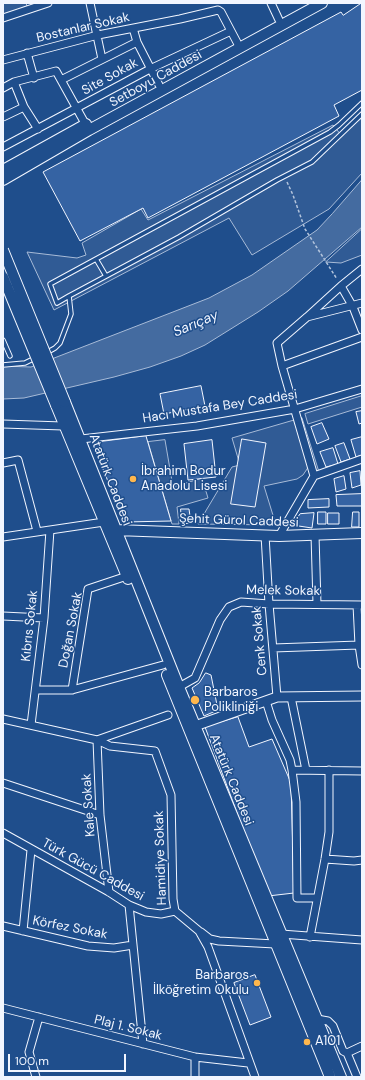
<!DOCTYPE html>
<html>
<head>
<meta charset="utf-8">
<style>
  body { margin:0 }
  #map { position:relative; width:365px; height:1080px; overflow:hidden; background:#1f4e8c; font-family:"DM Sans",sans-serif }
  canvas { display:block }
  .frame { position:absolute; inset:0; border:4px solid #f2f6ff; pointer-events:none }
  .scale { position:absolute; left:8px; top:1054px; width:118px; height:18px; box-sizing:border-box; border:2px solid #f2f6ff; border-top:0; padding-left:5px; font-size:12px; line-height:14px; white-space:nowrap; color:#f2f6ff; -webkit-text-stroke:3px #1f4e8c; paint-order:stroke }
</style>
</head>
<body>
<div id="map">
<canvas width="365" height="1080"></canvas>
<div class="frame"></div>
<div class="scale">100 m</div>
</div>
<script>
const ctx = document.querySelector('canvas').getContext('2d');
ctx.lineJoin = 'round';
function fill(path, color) {
  ctx.fillStyle = color;
  ctx.fill(path, 'evenodd');
}
function stroke(path, color, width, dash) {
  ctx.strokeStyle = color;
  ctx.lineWidth = width;
  ctx.lineCap = dash ? 'butt' : 'round';
  ctx.setLineDash(dash || []);
  ctx.stroke(path);
}
function write(font, color, halo, rows, align = 'center') {
  ctx.font = font + ' "DM Sans",sans-serif';
  ctx.lineWidth = 3;
  ctx.setLineDash([]);
  ctx.textBaseline = 'middle';
  ctx.strokeStyle = halo;
  ctx.fillStyle = color;
  for (const [text, x, y, turn = 0] of rows) {
    ctx.save();
    ctx.translate(x, y);
    ctx.rotate((+turn || 0) * Math.PI / 180);
    ctx.textAlign = isNaN(turn) ? turn : align;
    if (halo) ctx.strokeText(text, 0, 0);
    ctx.fillText(text, 0, 0);
    ctx.restore();
  }
}
const built = new Path2D(`
  M3,3H26L27,6L3,15Z
  M362,118V173L329,209L252,255L229,218L54,310L27,252L77,258L86,255L82,243L141,209L148,220L333,125L341,135Z
  M362,229V255L341,263L326,262Z
  M362,396V407L308,424L305,414Z
  M302,418L319,472L315,474L309,466L303,475L297,479L264,486L276,525L198,524L232,467L240,465L232,438L294,420L302,447L299,419Z
  M165,440L173,487L202,478L208,498L177,507L179,524H172L148,442Z`);
const water = new Path2D(`
  M362,180V227L288,291L258,312L205,345L181,356L150,367L114,377L24,398L3,399V366L31,367L209,298L252,275L317,230L332,214Z`);
const building = new Path2D(`
  M362,3V90L334,105L339,116L148,218L143,208L80,241L43,172L341,12L343,15Z
  M201,386L205,406L164,414L160,394Z
  M362,411V423L359,424L356,412Z
  M322,423L329,439L317,444L311,427Z
  M146,436L171,521L125,522L92,443Z
  M362,437V455L356,457L351,440Z
  M242,439L266,443L255,507L231,504Z
  M212,440L216,477L188,480L184,444Z
  M344,443L350,459L341,462L335,446Z
  M333,448L338,464L326,467L320,452Z
  M360,471L361,485L352,488L350,473Z
  M344,476L346,489L336,492L334,479Z
  M362,494V506H337L336,495Z
  M329,499V507L308,508V500Z
  M181,509H189L191,523L182,524Z
  M318,512H326V524H318Z
  M353,512H359V527H352Z
  M314,513L312,528L292,525L300,514Z
  M328,513H339V524H328Z
  M206,673L211,675L218,710L204,716L192,688L199,683Z
  M238,717L249,747L272,739L291,783L294,893L268,896L205,727Z
  M255,975L271,1017L250,1025L234,983Z`);
const path = new Path2D(`
  M287,182L293,195L305,229L337,279`);
const service = new Path2D(`
  M96,259L106,276
  M69,296L57,303L50,284L330,132L339,125L362,103
  M3,340L10,356
  M46,353L55,348L60,343L71,314L69,296L179,237L277,180L312,162L362,114
  M3,365L25,363L35,358`);
const minor = new Path2D(`
  M90,3L102,59
  M271,3L279,20
  M3,18L48,3
  M133,28L137,42L159,85
  M27,53L34,78
  M3,60L98,35L180,19L218,10L221,12L240,48
  M61,80L87,127
  M14,82L24,107L38,129
  M3,88L14,82L56,71L61,80L137,42
  M3,117L24,107
  M3,147L150,69L231,31
  M341,286L353,307L362,330
  M307,317L341,286L362,269
  M282,366L362,337
  M3,424L63,426
  M81,439L197,426L295,409L362,389
  M3,463L18,460L37,531
  M314,476L282,366L277,343L307,317L362,303
  M265,535L269,604L277,697
  M315,535L317,604
  M279,536L314,476L362,459
  M3,537L104,522L107,525
  M357,605L359,645L362,665
  M3,616L44,618
  M273,648L359,645
  M179,687L195,678L220,620L229,607L241,602L269,604L362,605
  M36,690H72L163,665
  M72,690L88,589L127,576
  M291,697L306,770
  M266,701L272,720L290,760L292,770L296,802L297,898H317
  M3,719L97,740L110,746L155,751L171,795L173,899L175,911L199,931L208,947L255,1077
  M31,725L44,618L50,530
  M97,740L100,815L109,892
  M97,740L168,715
  M292,770L362,771
  M3,783L100,815
  M3,833L109,892L129,905L146,912L161,914L175,911
  M325,859L354,861L362,860
  M129,905L143,1044
  M3,926L88,946L114,948L133,945
  M23,931L31,850
  M201,932L210,939L219,941L275,944
  M281,934L362,940
  M310,937L325,859L329,832V770
  M3,1008L195,1057L248,1063
  M317,1019L328,1021L333,1026L343,1051L347,1053L357,1077
  M347,1053L362,1046
  M195,1057V1077
  M36,1077L29,1052L39,1017`);
const tertiary = new Path2D(`
  M195,726L277,697L362,696`);
const secondary = new Path2D(`
  M3,170L86,124
  M3,180L89,130L322,3
  M65,402L179,687L341,1077
  M56,405L128,579
  M116,530L279,536L362,533
  M167,675L330,1077`);
const secondaryBridge = new Path2D(`
  M3,250L65,402
  M3,277L56,405`);
const markers = [
  [133,479,4,"#ffb74d"],
  [195,700,5,"#ffb74d"],
  [257,983,4,"#ffb74d"],
  [307,1042,4,"#ffb74d"]
];
const streetNames = [
  ["Bostanlar Sokak",83,28,-13],
  ["Site Sokak",110,77,-29],
  ["Setboyu Caddesi",156,79,-29],
  ["Hacı Mustafa Bey Caddesi",220,407,-9],
  ["Atatürk Caddesi",110,480,69],
  ["Şehit Gürol Caddesi",239,521,2],
  ["Melek Sokak",283,591,1],
  ["Kıbrıs Sokak",30,626,-84],
  ["Doğan Sokak",71,630,-79],
  ["Cenk Sokak",260,641,-95],
  ["Atatürk Caddesi",231,780,68],
  ["Kale Sokak",89,805,-94],
  ["Hamidiye Sokak",161,858,-92],
  ["Türk Gücü Caddesi",93,870,29],
  ["Körfez Sokak",70,928,11],
  ["Plaj 1. Sokak",128,1028,14]
];
const poiNames = [
  ["İbrahim Bodur",141,472],
  ["Anadolu Lisesi",141,487],
  ["Barbaros",204,693],
  ["Polikliniği",204,708],
  ["Barbaros",249,976,"right"],
  ["İlköğretim Okulu",249,991,"right"],
  ["A101",315,1042]
];
const waterNames = [
  ["Sarıçay",196,324,-23]
];
fill(built, '#305b95');
stroke(built, '#a8bbd7', 1);
fill(water, '#446ba0');
stroke(water, '#a8bbd7', 1);
fill(building, '#3563a3');
stroke(building, '#f2f6ff', 1);
stroke(service, '#f2f6ff', 5.5);
stroke(minor, '#f2f6ff', 9);
stroke(tertiary, '#f2f6ff', 11);
stroke(secondary, '#f2f6ff', 12);
stroke(path, '#b3c4dc', 1.5, [3, 2]);
stroke(service, '#1f4e8c', 3.5);
stroke(minor, '#1f4e8c', 7);
stroke(tertiary, '#1f4e8c', 9);
stroke(secondary, '#1f4e8c', 10);
stroke(secondaryBridge, '#f2f6ff', 12, []);
stroke(secondaryBridge, '#1f4e8c', 10);
for (const [x, y, r, color] of markers) {
  const dot = new Path2D();
  dot.arc(x, y, r, 0, 2 * Math.PI);
  ctx.fillStyle = color;
  ctx.fill(dot);
  stroke(dot, '#1f4e8c', 1.5);
}
write('13px', '#f2f6ff', '#1f4e8c', streetNames);
write('13px', '#f2f6ff', '#1f4e8c', poiNames, 'left');
write('italic 14px', '#f2f6ff', '#1f4e8c', waterNames);
</script>
</body>
</html>
